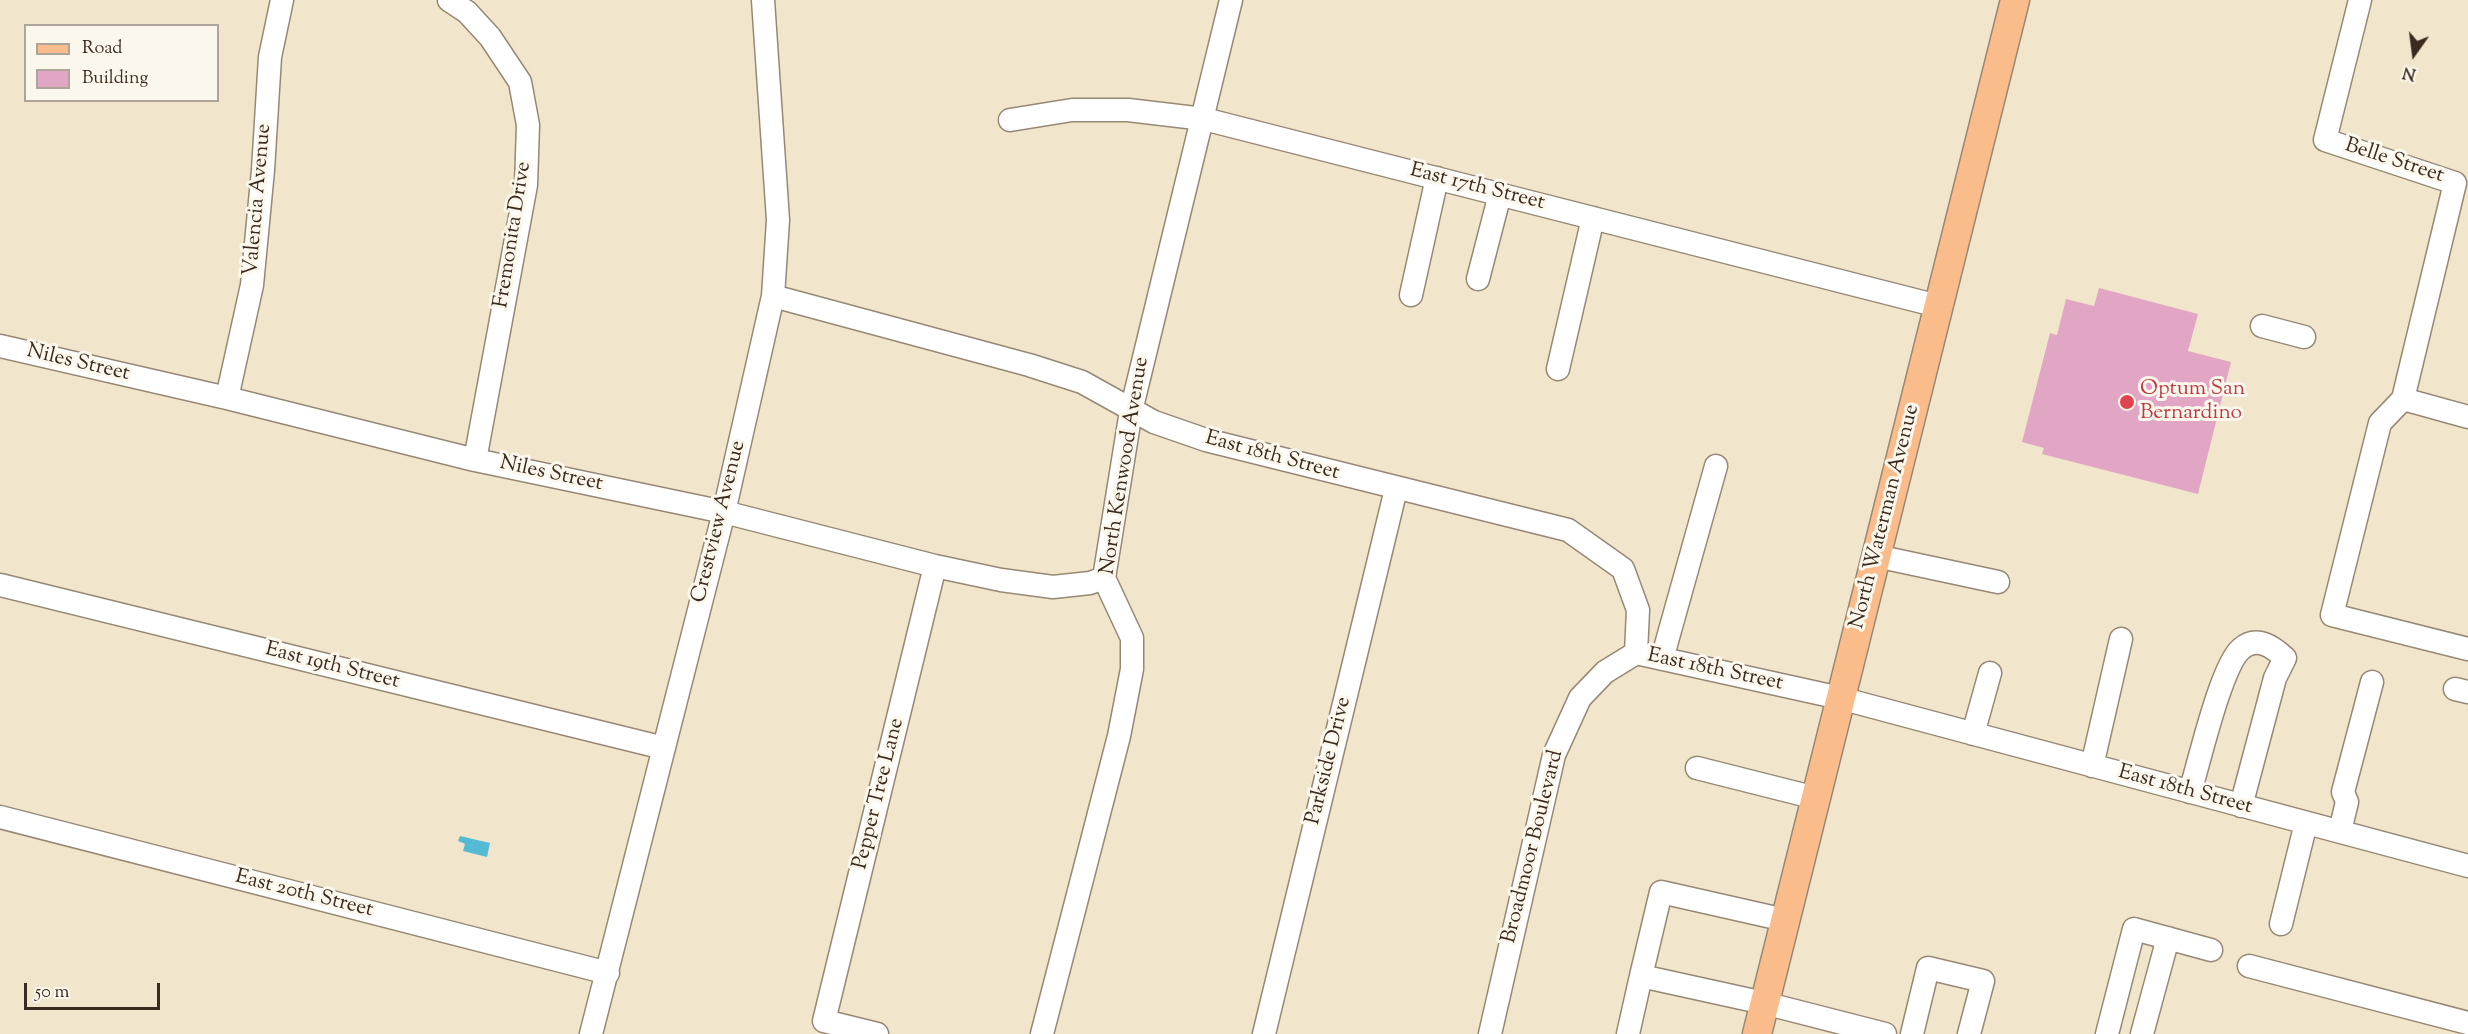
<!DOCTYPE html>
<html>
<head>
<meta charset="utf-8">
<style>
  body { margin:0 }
  #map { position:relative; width:2468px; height:1034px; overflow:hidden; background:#f1e6cc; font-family:"Sorts Mill Goudy",serif }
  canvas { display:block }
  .legend { position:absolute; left:24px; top:24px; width:195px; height:78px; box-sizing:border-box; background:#fbf7ec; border:2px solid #aea59a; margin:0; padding:8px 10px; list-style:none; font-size:18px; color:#3b2a1e }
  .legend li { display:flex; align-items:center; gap:12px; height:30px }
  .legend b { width:30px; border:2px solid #aea59a }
  .north { position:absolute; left:2384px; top:24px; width:60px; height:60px; -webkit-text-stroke:4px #fbf7ec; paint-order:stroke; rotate:194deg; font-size:16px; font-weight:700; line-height:24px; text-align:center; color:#3b2a1e }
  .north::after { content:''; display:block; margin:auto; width:21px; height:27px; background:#3b2a1e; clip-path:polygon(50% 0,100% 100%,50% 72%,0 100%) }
  .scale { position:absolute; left:24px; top:983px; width:136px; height:27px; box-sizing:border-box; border:3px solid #3b2a1e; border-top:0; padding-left:8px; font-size:18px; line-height:21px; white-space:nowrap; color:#3b2a1e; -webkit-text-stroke:4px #fbf7ec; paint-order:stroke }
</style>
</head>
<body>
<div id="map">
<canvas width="2468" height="1034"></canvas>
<ul class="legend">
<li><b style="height:8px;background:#fabc8b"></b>Road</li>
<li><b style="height:16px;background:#e1a6c4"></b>Building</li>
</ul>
<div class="north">N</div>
<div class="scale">50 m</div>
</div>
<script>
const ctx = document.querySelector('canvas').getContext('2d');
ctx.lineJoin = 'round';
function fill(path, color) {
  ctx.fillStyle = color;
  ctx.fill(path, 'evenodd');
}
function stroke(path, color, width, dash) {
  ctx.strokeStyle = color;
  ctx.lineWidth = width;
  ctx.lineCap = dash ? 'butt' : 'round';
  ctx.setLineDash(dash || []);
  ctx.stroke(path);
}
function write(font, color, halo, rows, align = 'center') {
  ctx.font = font + ' "Sorts Mill Goudy",serif';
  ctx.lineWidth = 6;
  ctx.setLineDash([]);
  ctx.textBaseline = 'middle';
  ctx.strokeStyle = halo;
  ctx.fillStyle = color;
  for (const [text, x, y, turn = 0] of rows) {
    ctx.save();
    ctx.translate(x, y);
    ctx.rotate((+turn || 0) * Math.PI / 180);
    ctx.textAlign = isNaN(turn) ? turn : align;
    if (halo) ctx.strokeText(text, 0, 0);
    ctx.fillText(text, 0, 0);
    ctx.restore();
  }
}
const water = new Path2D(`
  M460,836L490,843L487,857L463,851L465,844L458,841Z`);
const building = new Path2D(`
  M2099,288L2198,314L2188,351L2231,362L2198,494L2042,454L2044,448L2022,442L2050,333L2057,335L2066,299L2094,306Z`);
const minor = new Path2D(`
  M449,0L467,12L490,37L520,82L528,125L526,185L475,460
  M2360,0L2325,140L2455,183L2403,399
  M1010,120L1072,110H1128L1204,119L1938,306
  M1478,279L1500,194
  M1411,295L1437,178
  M773,296L1029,365L1082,382L1154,422L1206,440L1568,530L1623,569L1638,610L1636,653L1840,698L2468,866
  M2262,326L2304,337
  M0,346L227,398L475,460L724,512L935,566L1001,580L1053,587L1090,583L1104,578
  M1558,369L1593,218
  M227,398L252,285L263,170L270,57L282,0
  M2403,399L2380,423L2332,615L2468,649
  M2403,399L2468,417
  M1876,556L1998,582
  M0,585L664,748
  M1662,659L1716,466
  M2455,689L2468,692
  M1973,734L1990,673
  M2092,766L2121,639
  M1697,768L1816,798
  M2190,792C2199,763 2221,666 2241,649C2257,635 2273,647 2285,658L2275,678L2241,806
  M0,817L608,973
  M2340,831L2347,802L2343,792L2372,682
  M2281,924L2306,823
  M2249,966L2468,1023
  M1641,976L1661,892L1785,920
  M591,1034L724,512L773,296L778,220L763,0
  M877,1034L824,1021L935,566
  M1042,1034L1119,736L1132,669V638L1104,578L1131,411L1231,0
  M1264,1034L1396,489
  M1490,1034L1554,755L1580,698L1605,672L1636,653
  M1628,1034L1641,976L1764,1003L1885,1034
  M1912,1034L1928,968L1983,981L1969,1034
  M2107,1034L2134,929L2211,950
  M2142,1034L2168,938`);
const major = new Path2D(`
  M1757,1034L2015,0`);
const markers = [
  [2127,402,8,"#e0444e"]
];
const streetNames = [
  ["Belle Street",2394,162,18],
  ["East 17th Street",1477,188,14],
  ["Valencia Avenue",259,200,-85],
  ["Fremonita Drive",514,235,-81],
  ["Niles Street",78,364,13],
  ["East 18th Street",1272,457,15],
  ["North Kenwood Avenue",1126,466,-81],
  ["Niles Street",551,475,12],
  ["North Waterman Avenue",1886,517,-76],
  ["Crestview Avenue",720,522,-76],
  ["East 19th Street",332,667,14],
  ["East 18th Street",1715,671,12],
  ["Parkside Drive",1330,761,-76],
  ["East 18th Street",2185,791,15],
  ["Pepper Tree Lane",880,794,-76],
  ["Broadmoor Boulevard",1534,847,-76],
  ["East 20th Street",304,895,14]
];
const healthNames = [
  ["Optum San",2140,390],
  ["Bernardino",2140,414]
];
fill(water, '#55bad4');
fill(building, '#e1a6c4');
stroke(minor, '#968875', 25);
stroke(major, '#968875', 31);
stroke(minor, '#fff', 22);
stroke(major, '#fabc8b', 28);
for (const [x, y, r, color] of markers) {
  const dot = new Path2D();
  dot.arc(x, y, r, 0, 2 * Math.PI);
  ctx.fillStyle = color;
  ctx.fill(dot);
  stroke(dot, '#fbf7ec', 2);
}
write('21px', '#3b2a1e', '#fbf7ec', streetNames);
write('21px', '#be3a42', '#fbf7ec', healthNames, 'left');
</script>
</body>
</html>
